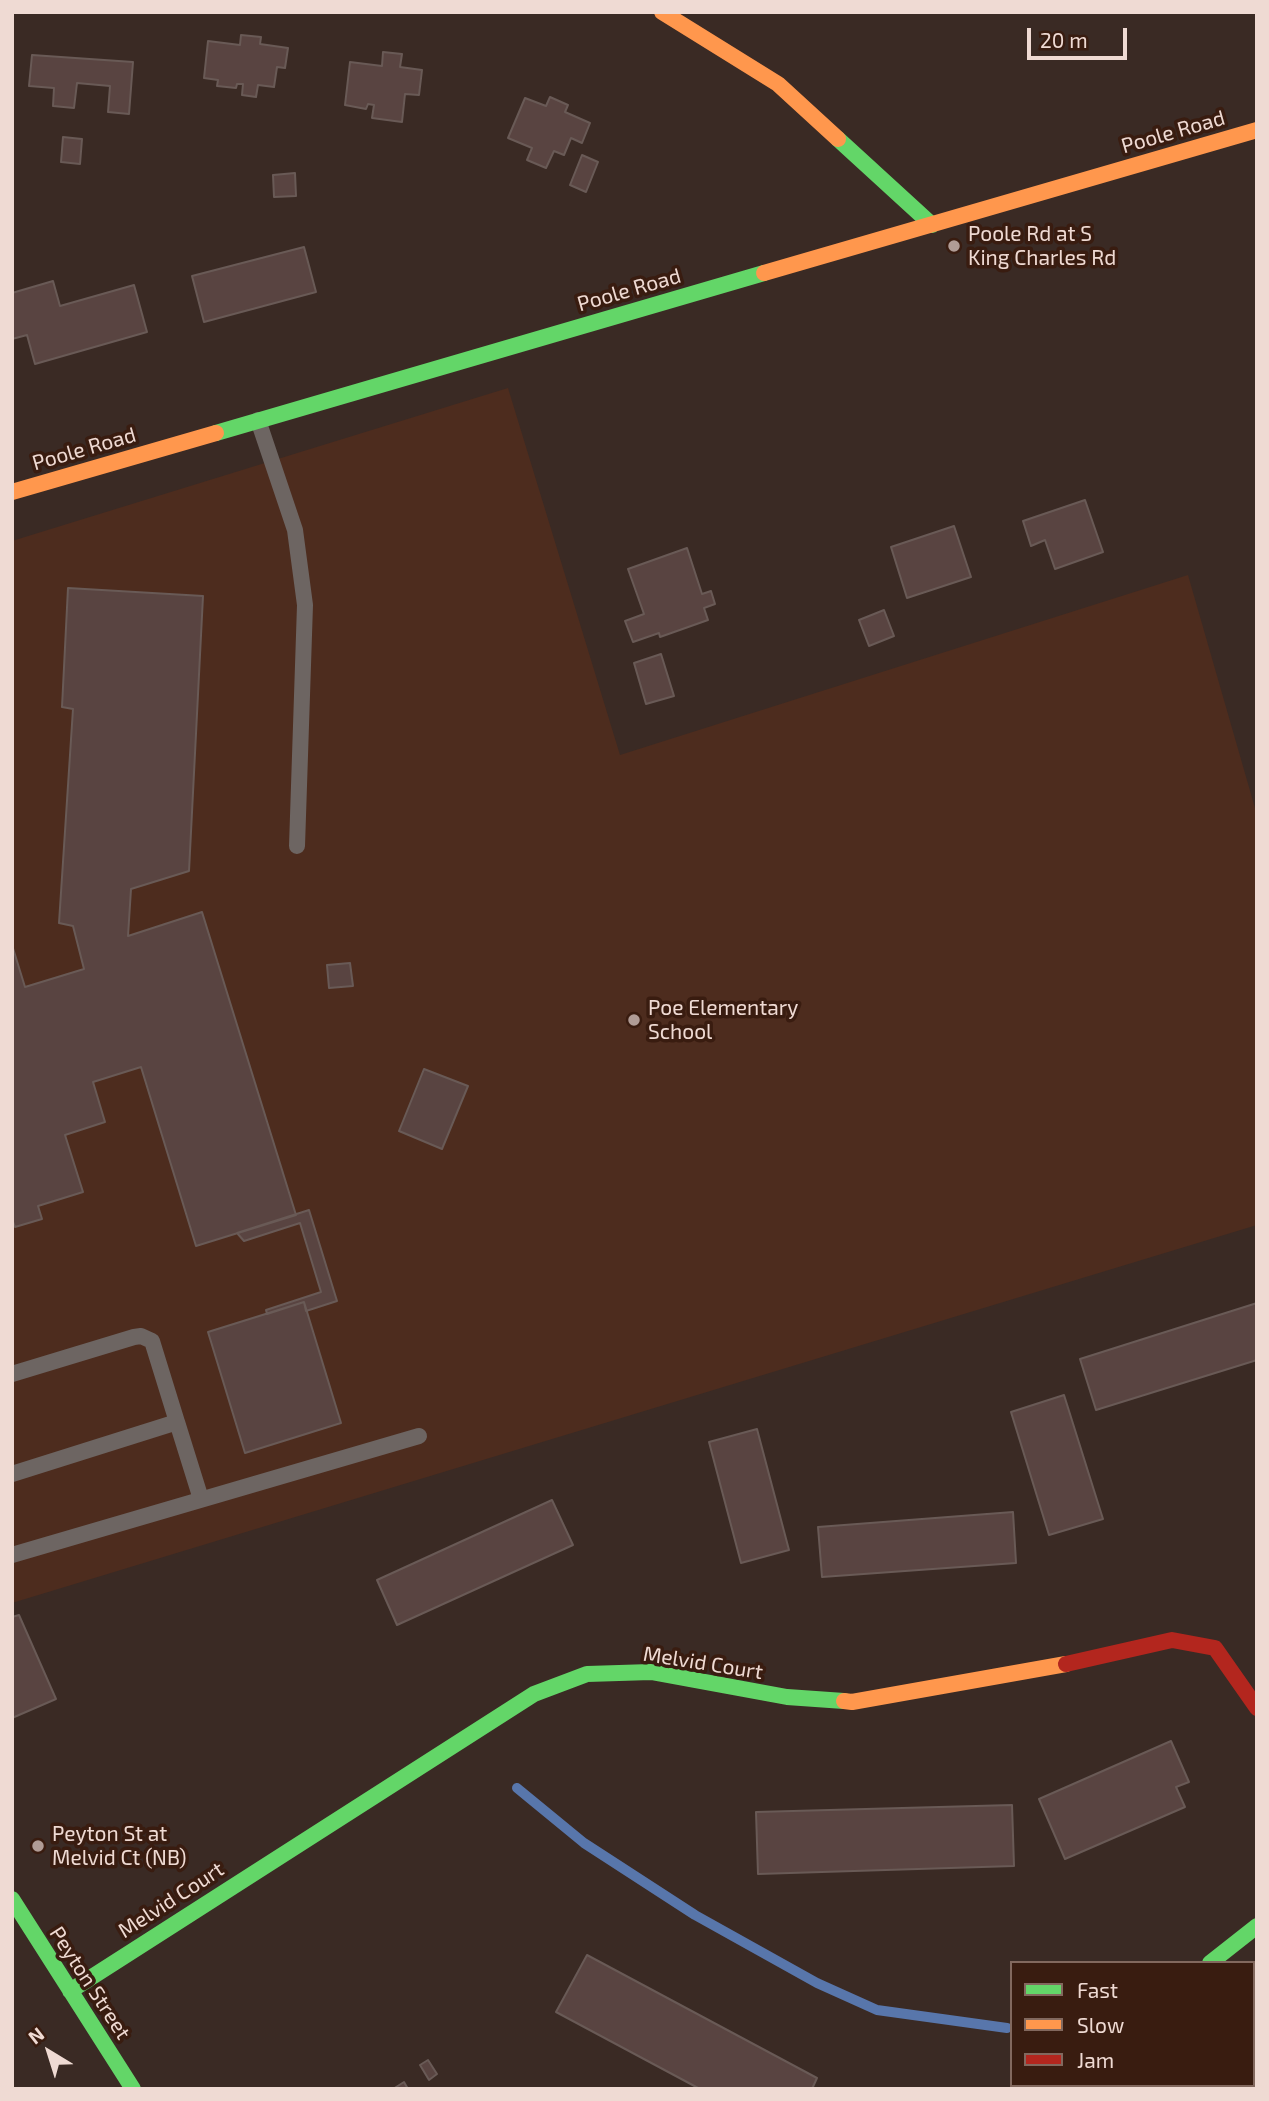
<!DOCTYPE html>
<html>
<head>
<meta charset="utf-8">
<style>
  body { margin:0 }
  #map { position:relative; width:1269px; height:2101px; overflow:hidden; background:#3a2a24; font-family:"Exo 2",sans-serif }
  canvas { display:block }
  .frame { position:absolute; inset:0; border:14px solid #efdad3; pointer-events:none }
  .legend { position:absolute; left:1010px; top:1961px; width:245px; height:126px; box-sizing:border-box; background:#391c10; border:2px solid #82685e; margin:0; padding:9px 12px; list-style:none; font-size:21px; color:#efdad3 }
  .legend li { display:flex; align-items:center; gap:14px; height:35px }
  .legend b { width:35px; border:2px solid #82685e }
  .north { position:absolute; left:14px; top:2017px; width:70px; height:70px; -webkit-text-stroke:5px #391c10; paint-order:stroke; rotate:322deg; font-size:19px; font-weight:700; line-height:28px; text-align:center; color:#efdad3 }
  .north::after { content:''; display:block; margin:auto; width:24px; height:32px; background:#efdad3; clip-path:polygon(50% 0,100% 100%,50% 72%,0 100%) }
  .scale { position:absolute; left:1027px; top:28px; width:100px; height:32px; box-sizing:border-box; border:4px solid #efdad3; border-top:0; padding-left:9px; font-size:21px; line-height:24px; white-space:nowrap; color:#efdad3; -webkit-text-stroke:5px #391c10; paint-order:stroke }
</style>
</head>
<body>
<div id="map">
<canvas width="1269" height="2101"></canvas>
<div class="frame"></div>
<ul class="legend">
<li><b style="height:9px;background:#63d668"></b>Fast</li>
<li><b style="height:9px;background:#ff974d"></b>Slow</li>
<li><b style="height:9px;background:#b3261e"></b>Jam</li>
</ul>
<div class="north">N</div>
<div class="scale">20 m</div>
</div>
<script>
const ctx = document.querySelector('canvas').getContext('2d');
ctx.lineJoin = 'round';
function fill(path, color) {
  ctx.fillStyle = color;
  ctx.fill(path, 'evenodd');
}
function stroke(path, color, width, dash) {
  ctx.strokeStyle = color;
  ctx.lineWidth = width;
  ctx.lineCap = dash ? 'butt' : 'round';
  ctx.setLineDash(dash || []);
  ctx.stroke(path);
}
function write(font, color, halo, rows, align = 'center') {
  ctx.font = font + ' "Exo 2",sans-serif';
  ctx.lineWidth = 7;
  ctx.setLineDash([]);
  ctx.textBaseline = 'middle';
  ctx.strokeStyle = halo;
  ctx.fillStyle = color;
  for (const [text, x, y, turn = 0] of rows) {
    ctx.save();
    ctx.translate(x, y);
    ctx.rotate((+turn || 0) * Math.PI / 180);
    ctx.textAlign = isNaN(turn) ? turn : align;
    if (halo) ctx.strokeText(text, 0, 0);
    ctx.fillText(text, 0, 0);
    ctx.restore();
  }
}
const built = new Path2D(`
  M508,388L620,755L1188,575L1257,815V1225L12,1603V541Z`);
const stream = new Path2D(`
  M517,1788L584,1843L695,1915L817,1983L877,2010L1007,2028`);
const building = new Path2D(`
  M241,35L261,37L260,44L288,48L285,68L277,67L274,87L258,85L256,97L242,95L243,84H237L236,88L217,86L218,80L204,78L208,41L240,45Z
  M383,52L402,54L400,67L422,70L419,95L405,94L402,122L372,118L374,105L368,104L366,109L345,105L350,62L382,66Z
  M32,55L133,62L129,114L108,112L110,86L77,83L74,108L53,106L54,88L29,86Z
  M550,97L568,105L565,112L590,123L582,143L571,138L564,155L554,151L546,168L527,160L532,148L508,138L525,98L546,106Z
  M63,137L82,139L80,164L61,162Z
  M582,155L598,162L586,192L570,185Z
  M295,173L296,196L274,197L273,175Z
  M304,247L316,292L204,322L192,276Z
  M53,281L60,306L134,285L147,332L35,364L27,335L12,339V293Z
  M1085,500L1103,552L1055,569L1045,540L1031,546L1023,521Z
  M954,526L971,577L907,598L891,547Z
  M687,548L702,594L711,591L715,604L704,608L708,620L660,637L659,633L633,642L625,621L644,614L628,569Z
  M68,588L203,596L189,871L131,889L128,936L202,912L296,1215L196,1246L141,1067L93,1082L105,1122L65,1135L83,1192L38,1206L42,1219L15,1227L12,1219V945L25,987L84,969L73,926L59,923L73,709L62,707Z
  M884,610L894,636L869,646L859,620Z
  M661,654L674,696L646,704L634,663Z
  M350,963L353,986L329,988L327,965Z
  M424,1069L468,1086L442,1149L399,1131Z
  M309,1210L337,1301L306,1311L304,1302L267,1314L266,1310L321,1292L300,1223L244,1241L237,1233Z
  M304,1302L341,1423L245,1453L208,1332Z
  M1257,1303V1360L1096,1410L1080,1359Z
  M1064,1395L1103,1519L1049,1535L1011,1412Z
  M757,1429L789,1550L741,1563L709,1442Z
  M552,1500L573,1545L397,1625L377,1580Z
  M1013,1512L1016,1563L822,1577L818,1527Z
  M19,1615L56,1699L12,1718V1617Z
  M1171,1741L1189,1782L1176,1787L1185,1807L1065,1859L1039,1799Z
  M1012,1805L1014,1866L758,1874L756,1812Z
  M587,1955L817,2078L812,2089H700L556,2012Z
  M428,2060L437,2074L429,2080L420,2065Z
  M404,2082L408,2089H393Z`);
const lane = new Path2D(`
  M258,420L295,530L305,605L297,846
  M12,1374L134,1337L141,1336L152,1341L177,1422L12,1474
  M177,1422L201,1499
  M12,1555L419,1436`);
const fast = new Path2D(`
  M838,139L932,225
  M216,433L764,273
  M12,1899L133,2089
  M1210,1963L1257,1926
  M70,1991L534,1694L587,1674L651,1672L787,1697L844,1701
  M1253,1992L1257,1990
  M1049,2089L1053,2085
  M1132,2089L1137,2085`);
const slow = new Path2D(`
  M662,12L778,84L838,139
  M764,273L1257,130
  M12,492L216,433
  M844,1701L852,1702L1066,1664`);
const jam = new Path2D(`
  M1066,1664L1172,1640L1215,1648L1257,1708`);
const markers = [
  [954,246,7,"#b09c96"],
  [634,1020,7,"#b09c96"],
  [38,1846,7,"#b09c96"]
];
const streetNames = [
  ["Poole Road",1173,132,-16],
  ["Poole Road",629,290,-16],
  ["Poole Road",84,449,-16],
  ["Melvid Court",703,1663,9],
  ["Melvid Court",171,1900,-33],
  ["Peyton Street",90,1983,57]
];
const poiNames = [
  ["Poole Rd at S",968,234],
  ["King Charles Rd",968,258],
  ["Poe Elementary",648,1008],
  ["School",648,1032],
  ["Peyton St at",52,1834],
  ["Melvid Ct (NB)",52,1858]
];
fill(built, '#4d2c1e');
stroke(stream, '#5876ab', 10);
fill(building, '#594441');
stroke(building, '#695a56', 2);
stroke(lane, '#6d6562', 16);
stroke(fast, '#63d668', 16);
stroke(slow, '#ff974d', 16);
stroke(jam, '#b3261e', 16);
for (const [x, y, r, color] of markers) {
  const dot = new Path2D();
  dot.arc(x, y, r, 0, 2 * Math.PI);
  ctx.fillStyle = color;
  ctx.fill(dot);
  stroke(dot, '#391c10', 2.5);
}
write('21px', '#efdad3', '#391c10', streetNames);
write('21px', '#efdad3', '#391c10', poiNames, 'left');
</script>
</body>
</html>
